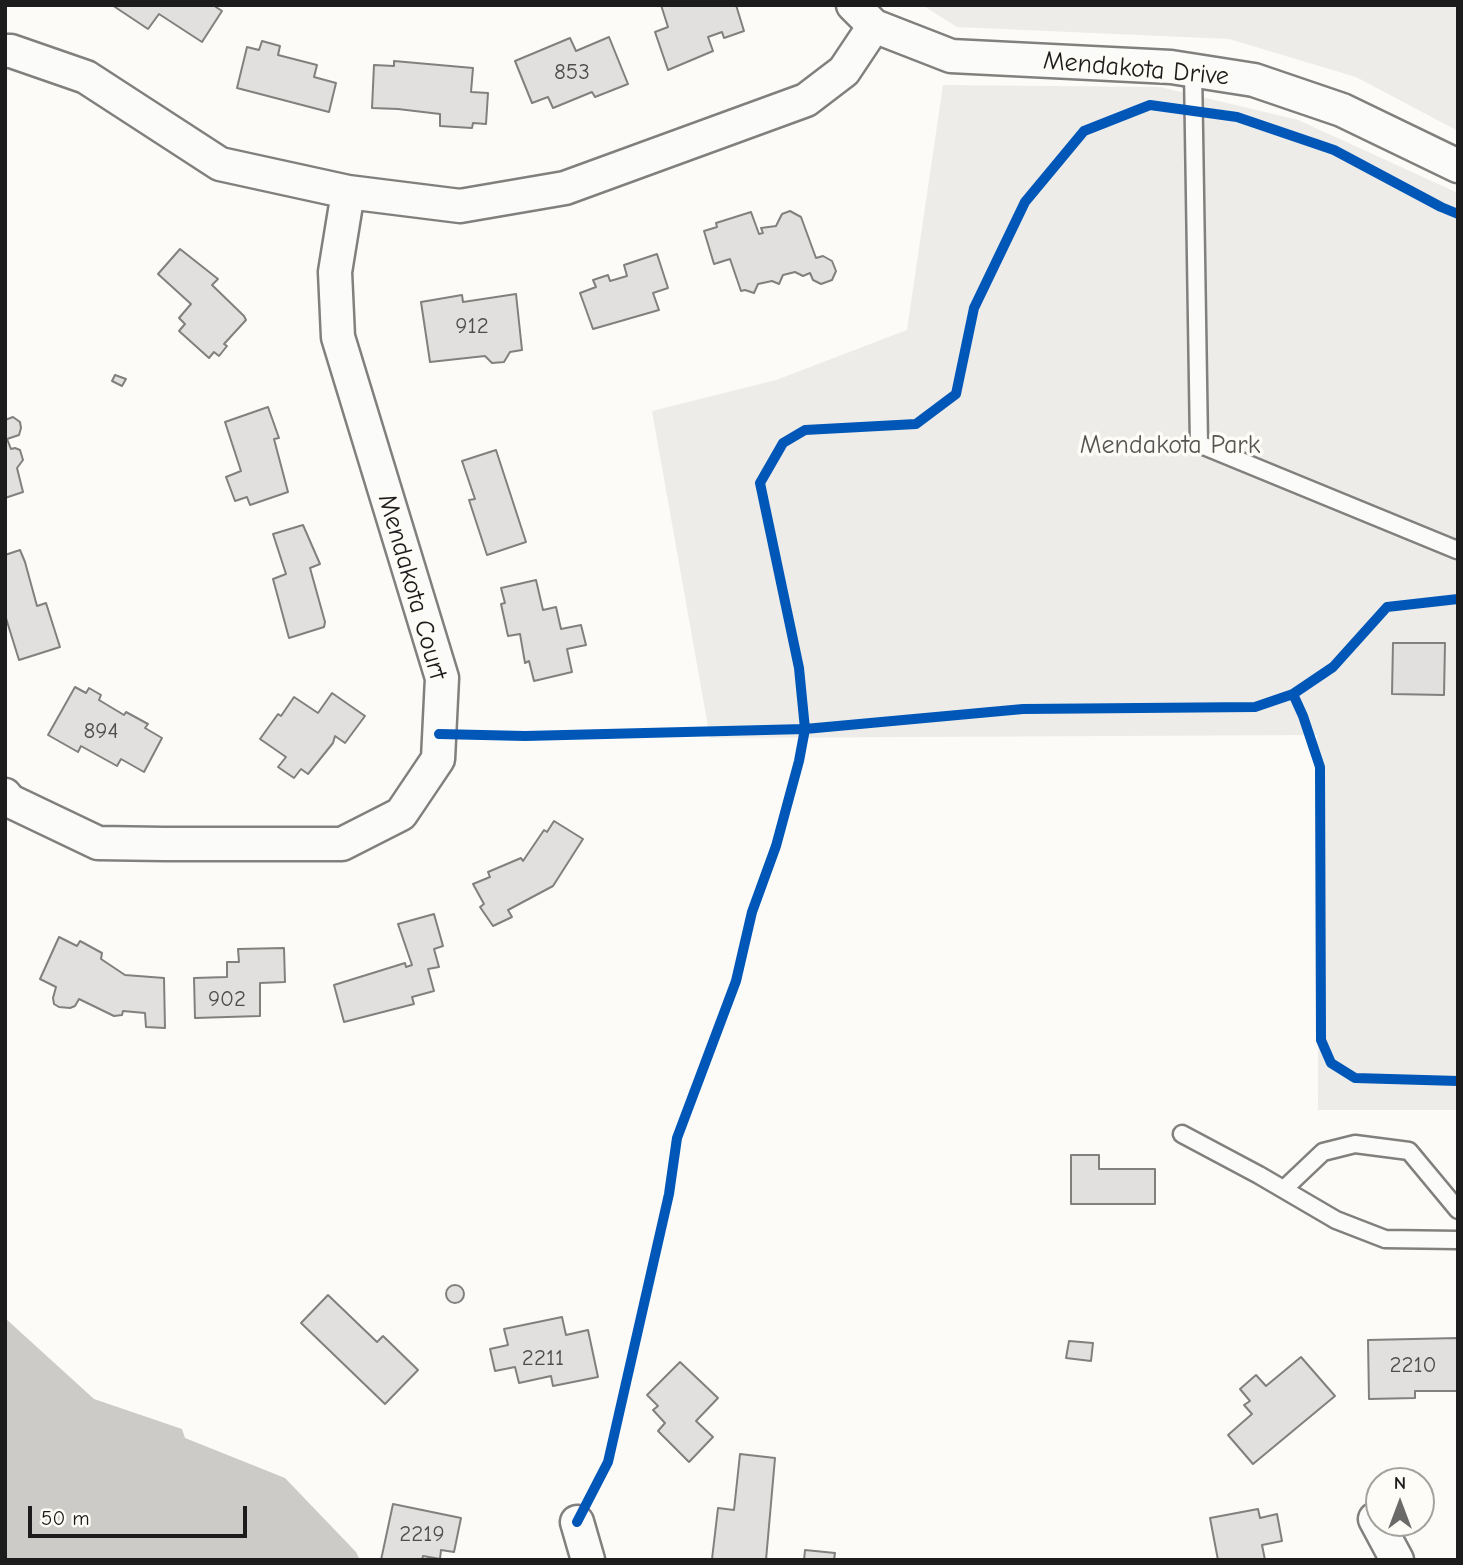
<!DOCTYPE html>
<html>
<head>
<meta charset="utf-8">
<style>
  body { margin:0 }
  #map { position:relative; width:1463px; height:1565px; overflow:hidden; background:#fcfbf8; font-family:"Comic Neue",sans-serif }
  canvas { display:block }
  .frame { position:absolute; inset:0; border:7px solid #1c1c1c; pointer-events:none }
  .north { position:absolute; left:1365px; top:1467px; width:70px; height:70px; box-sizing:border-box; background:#fdfcf7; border:2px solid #a3a29f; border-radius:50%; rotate:0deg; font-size:19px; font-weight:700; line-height:28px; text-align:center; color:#1c1c1c }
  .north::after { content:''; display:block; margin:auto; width:24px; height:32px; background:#6a6a69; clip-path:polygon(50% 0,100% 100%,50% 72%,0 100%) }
  .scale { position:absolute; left:28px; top:1506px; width:219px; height:32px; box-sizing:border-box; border:4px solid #1c1c1c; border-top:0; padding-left:9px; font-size:21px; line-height:24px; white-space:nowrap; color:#1c1c1c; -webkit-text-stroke:5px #fdfcf7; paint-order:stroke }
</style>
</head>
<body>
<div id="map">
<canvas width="1463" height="1565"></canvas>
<div class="frame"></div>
<div class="north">N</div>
<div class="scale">50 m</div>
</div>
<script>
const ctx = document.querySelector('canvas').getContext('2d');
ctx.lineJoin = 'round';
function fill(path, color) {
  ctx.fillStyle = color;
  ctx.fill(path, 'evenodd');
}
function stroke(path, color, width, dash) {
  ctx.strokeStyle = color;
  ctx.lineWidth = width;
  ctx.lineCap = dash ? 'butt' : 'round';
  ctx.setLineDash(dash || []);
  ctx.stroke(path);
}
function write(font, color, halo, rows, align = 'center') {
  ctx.font = font + ' "Comic Neue",sans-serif';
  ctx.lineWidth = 7;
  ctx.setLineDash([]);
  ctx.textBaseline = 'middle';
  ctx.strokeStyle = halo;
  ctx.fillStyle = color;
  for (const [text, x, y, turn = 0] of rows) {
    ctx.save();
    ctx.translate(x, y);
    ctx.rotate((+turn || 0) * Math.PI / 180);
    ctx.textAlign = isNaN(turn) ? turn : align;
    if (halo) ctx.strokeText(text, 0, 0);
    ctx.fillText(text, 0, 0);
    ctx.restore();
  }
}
const green = new Path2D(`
  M922,5H1458V131L1356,77L1229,39L957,27Z
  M943,85L1160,87L1298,120L1458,193V1110H1318L1317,735L710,738L652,411L776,380L907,330Z`);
const water = new Path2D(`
  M5,1318L94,1399L182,1429L185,1438L285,1478L356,1552L360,1560H5Z`);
const building = new Path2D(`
  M112,5H213L222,11L202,42L159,14L148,29Z
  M661,5H736L744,31L724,38L722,32L708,37L713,51L668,70L655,32L668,27Z
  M609,37L628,84L595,97L592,92L553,108L548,97L532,103L515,61L570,38L576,51Z
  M262,41L280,46L278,55L317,65L314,77L336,83L329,112L237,88L247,47L259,50Z
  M394,61L473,68L471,92L488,93L486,124L473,123L472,128L440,126V114L398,109L372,108L374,65L394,66Z
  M790,211L801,217L816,258L823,256L832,261L836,271L832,280L821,284L813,280L810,273L803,276L795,272L783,275L779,284L772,281L758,284L754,293L745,290L741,291L730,259L714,264L704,231L717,227L716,223L751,212L759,234L763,233L761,228L776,226L782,214Z
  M180,249L218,279L212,285L244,316L246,320L224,344L227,346L219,356L214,352L209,358L179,331L185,324L179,318L191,304L158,274Z
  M657,254L668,288L653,293L659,310L593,329L580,293L596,287L593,280L608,275L610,281L627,276L624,265Z
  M516,294L522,350L510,352L504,362L492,363L485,356L430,362L421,302L462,295L463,302Z
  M115,375L126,379L122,386L112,381Z
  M268,407L279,438L274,439L288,492L250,505L247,497L235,501L226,477L241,471L225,422Z
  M13,417L20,422L21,428L19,435L7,439L11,449L15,448L20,450L23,460L17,468L23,492L5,498V420Z
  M496,450L526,542L487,555L469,500L475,499L462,461Z
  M303,525L320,564L310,568L325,622L324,627L289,638L273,579L286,574L273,534Z
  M20,550L25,562L37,606L46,603L60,647L19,660L5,615V555Z
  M536,580L543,610L556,607L561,629L581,625L586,645L567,649L572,672L534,681L529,661L525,663L520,634L508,636L501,604L505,603L501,588Z
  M1393,643H1445L1444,695L1392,694Z
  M75,687L86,693L89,688L101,695L99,700L124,715L126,712L148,724L145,728L162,738L144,772L121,759L117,766L81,746L78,752L48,735Z
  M332,693L365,716L345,743L335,736L333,743L308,774L301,769L294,778L278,767L286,757L260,739L278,714L281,716L294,697L318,713Z
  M554,821L583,839L553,886L508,910L512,917L493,926L480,907L484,904L473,884L490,877L488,872L521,858L523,861L544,830L547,832Z
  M434,914L443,946L434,949L439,967L428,969L434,991L412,997L414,1004L344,1022L334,985L405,963L406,967L412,965L398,924Z
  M59,937L77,946L80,941L102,953L101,959L125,975L164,978L165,1028L146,1027L145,1013L123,1011L122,1015L114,1016L79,999L75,1006L70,1008L59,1007L54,1004L53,998L56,987L40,979Z
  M284,948L285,982L260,983V1016L195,1018L194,978L227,977V962H239L238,949Z
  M1071,1155H1099V1169H1155V1204H1071Z
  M446 1294a9 9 0 1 1 18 0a9 9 0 1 1-18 0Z
  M328,1295L377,1342L383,1336L418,1370L385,1404L301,1323Z
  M562,1317L566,1335L588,1330L598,1377L553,1386L551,1376L519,1383L515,1367L495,1371L490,1349L508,1345L504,1329Z
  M1458,1338V1391H1415V1398L1369,1399L1368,1340Z
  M1069,1341L1093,1343L1091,1361L1066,1358Z
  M1301,1357L1335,1396L1253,1464L1228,1435L1252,1414L1244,1405L1250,1401L1240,1389L1256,1375L1266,1386Z
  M680,1362L718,1398L696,1421L713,1437L689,1462L658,1431L665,1423L653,1410L658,1406L647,1395Z
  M740,1454L775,1458L766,1560L712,1559L718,1508L734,1510Z
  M393,1504L461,1518L454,1552L441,1550L440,1559L423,1556L422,1560H381Z
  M1258,1509L1260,1518L1277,1514L1282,1541L1262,1545L1265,1560H1218L1210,1518Z
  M805,1550L835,1553L834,1560H804Z`);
const lane = new Path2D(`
  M1193,70L1199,444L1457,550L1458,548
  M1182,1134L1259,1175L1336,1220L1385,1239L1458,1240
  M1284,1189L1323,1152L1355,1144L1409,1151L1458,1210`);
const street = new Path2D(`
  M853,5L874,26L951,56L1171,67L1254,80L1342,110L1458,166
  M5,51H11L86,77L220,164L348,192L335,272L338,337L442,678L438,759L401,814L342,844H164L98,843L10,801L5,795
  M348,192L460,206L565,188L806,100L844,71L874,26
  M1375,1519L1397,1560
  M577,1522L588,1560`);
const cycleway = new Path2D(`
  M1293,694L1303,716L1320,767L1321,1040L1331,1063L1355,1078L1458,1081
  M439,734L525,736L805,729L1023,709L1255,707L1293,694L1333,667L1387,607L1458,599
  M577,1522L608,1462L669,1194L677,1138L736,981L752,912L776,846L799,761L805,729L799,668L760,483L783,443L805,430L916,424L956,394L974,308L1025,202L1084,131L1150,105L1237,117L1334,150L1441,207L1458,214`);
const numberNames = [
  ["853",572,72],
  ["912",472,326],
  ["894",101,731],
  ["902",227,999],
  ["2211",543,1358],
  ["2210",1413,1365],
  ["2219",422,1534]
];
const streetNames = [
  ["Mendakota Drive",1136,69,5],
  ["Mendakota Court",412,587,74]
];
const parkNames = [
  ["Mendakota Park",1170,446]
];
fill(green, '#edece8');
fill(water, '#cccbc7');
fill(building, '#e1e0de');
stroke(building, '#81807f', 2);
stroke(lane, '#81807f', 21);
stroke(street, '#81807f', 37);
stroke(lane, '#fbfbf9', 16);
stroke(street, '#fbfbf9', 32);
stroke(cycleway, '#0057b8', 10);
write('23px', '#4d4d4c', null, numberNames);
write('26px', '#1c1c1c', '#fdfcf7', streetNames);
write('26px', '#575655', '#fdfcf7', parkNames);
</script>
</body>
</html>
